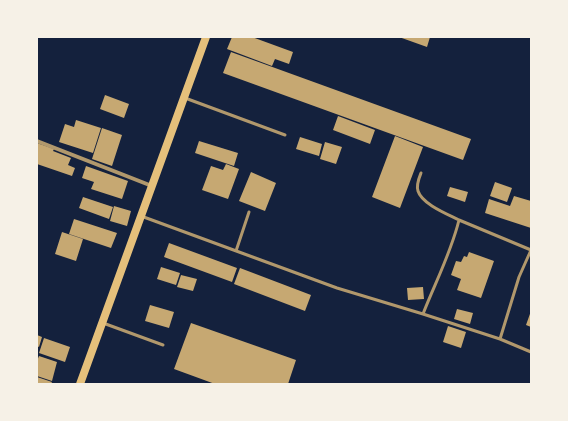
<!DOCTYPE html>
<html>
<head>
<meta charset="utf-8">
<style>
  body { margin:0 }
  #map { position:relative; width:568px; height:421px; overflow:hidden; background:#14213d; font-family:"Zilla Slab",serif }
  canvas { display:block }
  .frame { position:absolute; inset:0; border:38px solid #f6f1e7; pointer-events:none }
</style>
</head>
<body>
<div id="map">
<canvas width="568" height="421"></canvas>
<div class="frame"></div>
</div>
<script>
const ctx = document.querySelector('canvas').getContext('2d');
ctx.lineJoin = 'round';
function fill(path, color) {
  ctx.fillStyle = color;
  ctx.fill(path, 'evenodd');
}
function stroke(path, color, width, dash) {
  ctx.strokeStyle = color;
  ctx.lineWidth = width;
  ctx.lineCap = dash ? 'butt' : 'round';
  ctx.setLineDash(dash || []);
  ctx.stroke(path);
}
const building = new Path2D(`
  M232,37H252L293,52L289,64L275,59L272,66L227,49Z
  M399,37H430L427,47Z
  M231,52L471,139L463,160L223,73Z
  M105,95L129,104L124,118L100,109Z
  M338,116L375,130L370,144L333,130Z
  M76,120L101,128L93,153L59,142L65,124L74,127Z
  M102,128L122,135L112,166L92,159Z
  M395,136L423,147L400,208L372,197Z
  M300,137L322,144L319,156L296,149Z
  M199,141L238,153L234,166L195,153Z
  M325,142L342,147L336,164L320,159Z
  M37,143L54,149L53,151L71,158L68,165L75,168L72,176L37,164Z
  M226,164L239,169L228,199L202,190L211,166L223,170Z
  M86,166L128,181L122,199L91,189L94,182L82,178Z
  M251,172L276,183L265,211L239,201Z
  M495,182L512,188L507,202L490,196Z
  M450,187L468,192L465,202L447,196Z
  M514,196L531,201V228L485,213L489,199L510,206Z
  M83,197L113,207L109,219L79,208Z
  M114,206L131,211L127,226L110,221Z
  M74,219L117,233L111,248L69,234Z
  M62,232L83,239L76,261L55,254Z
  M169,243L237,268L232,282L164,257Z
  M469,252L494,261L481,298L457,290L461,279L451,275L456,261L461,262L464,256L467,257Z
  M161,267L180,273L176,285L157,279Z
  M240,268L311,295L305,311L234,284Z
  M181,275L197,279L193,291L177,287Z
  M423,287L424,299L408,300L407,288Z
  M150,305L174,312L169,328L145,321Z
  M457,309L473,313L470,324L454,319Z
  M531,311V327L526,325Z
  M191,323L296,360L288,384H215L174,369Z
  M448,326L466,332L461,348L443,342Z
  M37,335L42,337L39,347L37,346Z
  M44,338L70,347L65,362L39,353Z
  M39,356L57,362L52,381L37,376V361Z
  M37,377L52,382L51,384H37Z`);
const service = new Path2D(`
  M185,98L285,135
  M141,216L337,288L423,314C435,283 451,253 459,220C447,214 422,204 418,191C416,185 419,178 421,173
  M459,220L531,250L519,277L500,339
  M236,251L249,212
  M423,314L500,339L531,352
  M103,323L163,345`);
const minor = new Path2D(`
  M37,141L152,186`);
const secondary = new Path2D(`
  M80,384L206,37`);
fill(building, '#c6a872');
stroke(service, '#b1986c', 3);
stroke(minor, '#b1986c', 4);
stroke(secondary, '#e5c07b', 8);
</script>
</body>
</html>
